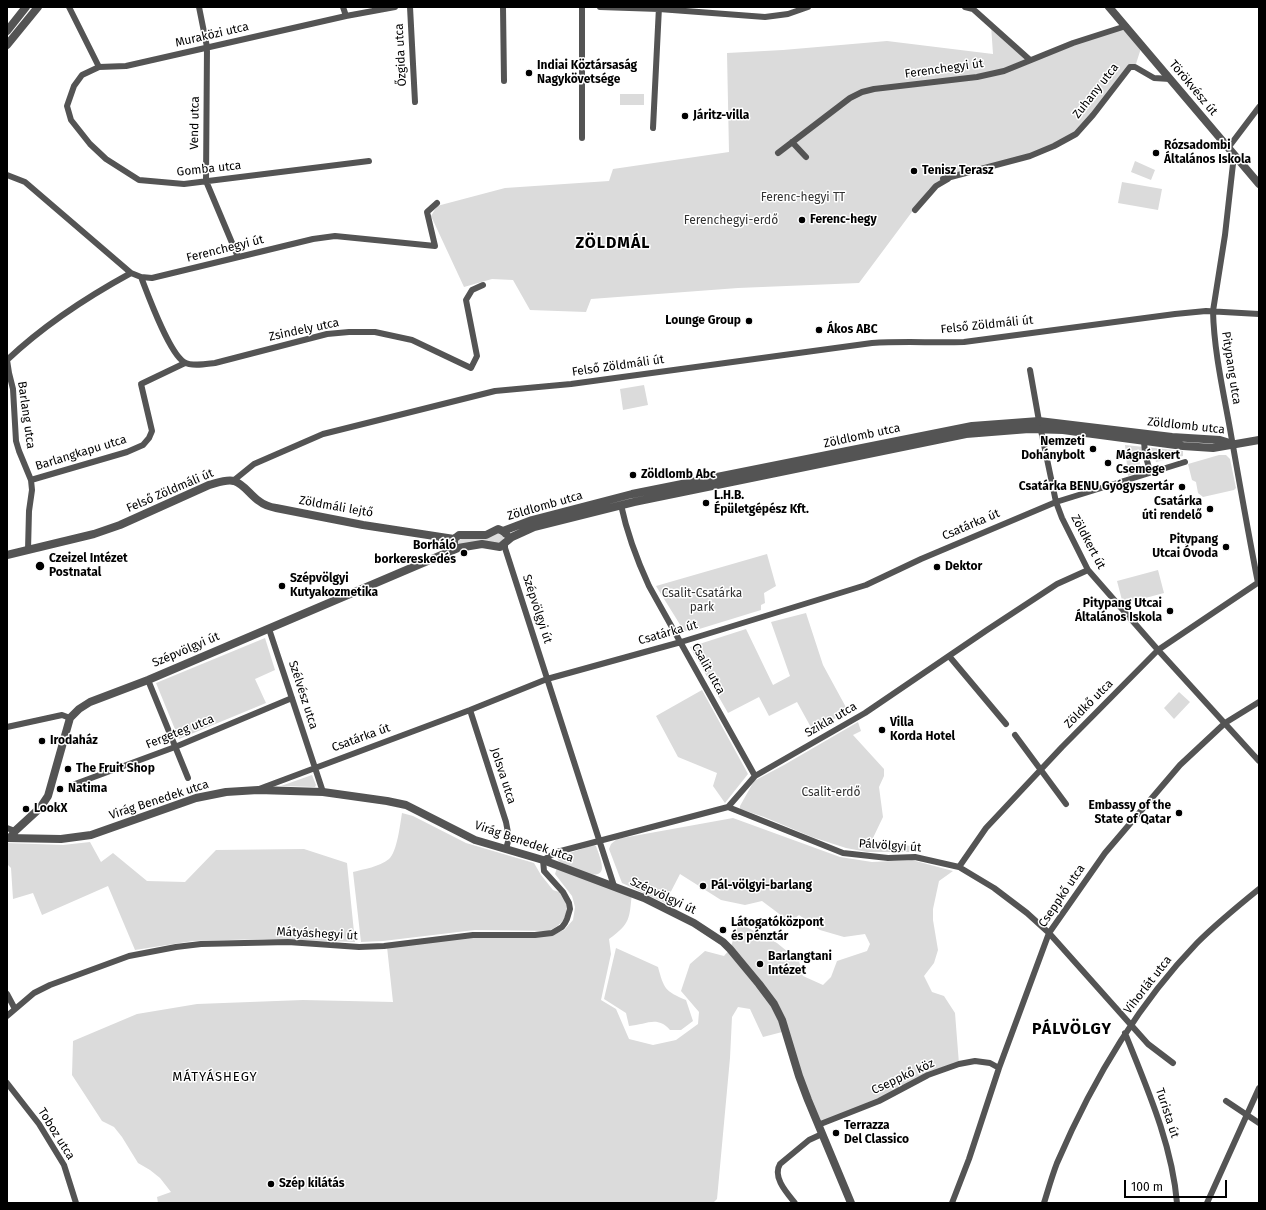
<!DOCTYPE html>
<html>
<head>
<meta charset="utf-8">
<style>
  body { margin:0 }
  #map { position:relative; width:1266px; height:1210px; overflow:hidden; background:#fff; font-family:"Fira Sans",sans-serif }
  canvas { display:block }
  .frame { position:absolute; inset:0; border:8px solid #000; pointer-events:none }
  .scale { position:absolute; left:1124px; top:1180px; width:103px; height:18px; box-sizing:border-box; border:2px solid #000; border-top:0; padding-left:5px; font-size:12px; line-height:14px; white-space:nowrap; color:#000; -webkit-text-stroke:3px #fff; paint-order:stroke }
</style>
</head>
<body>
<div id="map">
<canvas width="1266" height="1210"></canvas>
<div class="frame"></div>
<div class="scale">100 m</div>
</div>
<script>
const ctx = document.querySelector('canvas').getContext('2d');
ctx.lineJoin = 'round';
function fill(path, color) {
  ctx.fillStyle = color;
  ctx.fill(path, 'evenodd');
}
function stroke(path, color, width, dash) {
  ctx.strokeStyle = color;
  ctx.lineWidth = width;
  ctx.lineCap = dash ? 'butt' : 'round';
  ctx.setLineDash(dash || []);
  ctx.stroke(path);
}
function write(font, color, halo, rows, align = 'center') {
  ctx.font = font + ' "Fira Sans",sans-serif';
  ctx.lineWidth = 3;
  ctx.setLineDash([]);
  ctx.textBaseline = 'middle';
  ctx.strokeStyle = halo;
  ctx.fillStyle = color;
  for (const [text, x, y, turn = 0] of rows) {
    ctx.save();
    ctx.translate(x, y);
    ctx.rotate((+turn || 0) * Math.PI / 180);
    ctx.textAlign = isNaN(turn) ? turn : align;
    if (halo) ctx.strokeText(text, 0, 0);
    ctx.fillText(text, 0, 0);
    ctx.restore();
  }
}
const green = new Path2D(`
  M991,25L1030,60L1126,26L1142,45L1135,67H1130L1076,134L1054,146L965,173L929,189L859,283L738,288L591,299L586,312L530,310L513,280L492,279L464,287L431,216L437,206L505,188L609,181L613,169L729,152L727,53L783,50L887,41L993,54Z
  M620,94H644V105H620Z
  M1135,161L1155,170L1151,180L1131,172Z
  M1122,182L1162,189L1158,210L1118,203Z
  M644,385L648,405L623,410L620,389Z
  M1125,445L1183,451V456L1156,462L1153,452L1138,456L1142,471L1128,476Z
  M1219,455H1226L1230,459L1236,488L1234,490L1203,497L1198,493L1196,482L1192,480L1188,464Z
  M494,531L504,536L503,543L460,545L458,543V540Z
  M767,554L776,586L764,593L765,603L761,605V610L696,630L684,631L656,586Z
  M1158,570L1164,593L1123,604L1117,581Z
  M806,613L823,665L848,711L813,731L797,702L769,716L759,697L728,713L690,647L746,629L773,685L790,676L771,622Z
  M265,638L275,670L255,679L266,703L179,739L156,683Z
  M702,690L748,774L725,803L713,786L717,773L678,757L656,716Z
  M1179,692L1190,702L1174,719L1164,708Z
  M858,722L861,731L853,735L884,769V776L879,787L883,817L872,840L911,846L909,852H867L846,848L812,837L764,817L740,809V806L754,781L784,765Z
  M312,775L316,785L315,787L281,786Z
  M402,813L413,816L466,843L534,863L541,875L553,890L562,893C571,911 567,922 549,931L475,930L383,941L361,942L353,872C364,869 379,867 389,859C397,852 400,825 402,813Z
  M733,818L840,857L872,862L912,860L953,871L939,881L933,909V920L938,950L934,963L924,976L932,992L944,996L955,1013L959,1064L818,1125L786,1031L763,1037L750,1009L738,1007L732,1017L730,1058L717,1199L713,1203H158L157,1197L171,1192L160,1178L150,1170L138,1163L122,1137L114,1127L102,1121L72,1075L73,1041L137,1014L197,1004L303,1000L393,1002L387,947L478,937L549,936L564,930L573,920L575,907L572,896L555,874L557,868L632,893C629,919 631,923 609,939L611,954L601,1000L616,1009L629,1039L653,1045L676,1040L698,1024L699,1012L681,991L690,964L705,951L724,956L730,949L739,923L777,943L799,961L803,976L823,985L831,977L837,961L867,951L870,944L865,934L844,937L820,930L799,915L790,922L762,901L745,905L721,900L680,874L665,903L622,883L609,849L611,844L617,839Z
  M90,842L101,862L113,853L147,881L185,882L216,850L304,849L347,863L355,942L264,939L193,941L135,950L108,886L42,915L33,893L13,899L11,868L7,864V843L63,845Z
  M593,845L596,846C598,852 602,861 602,868C601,884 568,866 560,862L557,859L558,857Z
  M616,948L658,967C664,989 665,991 686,1000L693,1021L681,1030H670C657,1015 646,1025 629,1026L626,1013L604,999Z`);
const minor = new Path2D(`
  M69,7L99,67L126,66L346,16L395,7
  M199,7L207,47L206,181L238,257
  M343,7L346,16
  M410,7L415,102
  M503,7L504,81
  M600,7L659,9L765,17L788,14L808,7
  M965,7L973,9L1030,60
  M99,67L82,75L74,86L67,106L71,120L90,144L106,159L139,180L184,184L369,161
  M653,128L659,7
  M582,138V7
  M792,142L806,157
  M1228,148L1259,107
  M778,153L850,98L862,92L874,89L977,77L1004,71L1073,43L1126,26
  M1234,155L1225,235L1213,311C1214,351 1223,390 1230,429C1239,480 1248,532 1258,583
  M7,175L25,182L131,273L141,277L152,278L313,239L335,236L435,246L427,212L437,203
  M943,179L1030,156L1054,146L1076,134L1093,115L1130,67H1135L1154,78L1170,79
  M915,210L936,186L948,179
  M141,277C148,295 169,353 184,362C192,367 206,364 215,363L327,334L349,332H375L412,340L471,368L477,356L466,300L472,290L483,285
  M1030,370L1039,421L1056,502L1062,518L1088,570L1158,650L1259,761
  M1144,441L1145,453L1150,472
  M31,480L127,452L143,445L149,438L152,431L141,384L185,363
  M233,481L254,464L323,434L495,391L571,384L872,343C903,341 933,343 964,342L1175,314L1206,311L1259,314
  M621,505C627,533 637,560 649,586L755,776
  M505,544V548L614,886
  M28,550L29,511L32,490L31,480L19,451L16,441L13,389L9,373L7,360C43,326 87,297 131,273
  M269,629L323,792
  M949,656L1006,724
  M148,680L188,778
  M470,710L506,822L509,838L506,849
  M7,727L62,715L70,718
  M1015,735L1066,804
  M75,784L175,747L292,698
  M259,789L470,710L547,679L681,642L866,585L921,559L1056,502L1185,462
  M728,807L755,776L865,713L987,630L1057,584L1088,570
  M7,828L15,831
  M959,867L986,828L1062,747L1158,650L1259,582
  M7,994L15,1009
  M7,1016L34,993L50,985L129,956L176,947L201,944L288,942L359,947L384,946L473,935H535L552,933L562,927L565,923L567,919L570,909L569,903L563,892L544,871L543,860L557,852L728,807L843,853L888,858L915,857L959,867L994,888L1027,913L1049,933L1148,1044L1173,1063
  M1125,1033C1147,1088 1172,1144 1177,1203
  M7,1083L39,1124L64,1165L76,1203
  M1226,1101L1259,1123
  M818,1125L879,1101L928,1075L959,1064L975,1061L990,1063L999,1068
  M795,1203C787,1193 772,1177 780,1164L809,1140L822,1134
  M952,1203L969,1159L999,1068L1049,933L1105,853L1180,765L1225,723L1259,702
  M1044,1203C1048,1190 1052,1176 1057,1163C1091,1084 1137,1005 1197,943C1216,924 1238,906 1259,889
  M1207,1203L1259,1088`);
const tertiary = new Path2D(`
  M1109,7L1259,184
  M7,31L26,7
  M7,45L38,7
  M503,531L532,520L632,494L972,426L1039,421L1172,437L1220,440L1233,444
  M454,543V539L459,535H486L498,529L503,531L506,534
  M7,555L94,534L120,525L209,485C217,483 226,479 234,481C244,484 250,495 259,501C264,505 270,507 276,508L363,525L454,539
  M7,838L61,839L91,835L196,798L226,792L258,790L323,792L387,801L406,805L475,840L543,860L644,898L694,923L723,942L730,949L759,984L774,1004L782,1020L799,1076L808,1100L851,1203
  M10,838L15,831L40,808L48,796L70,718L79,709L90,702L148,680L458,548L482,544L500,547L512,537L534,527L634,502L966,434L1029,429L1063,430L1183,446L1213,448L1259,440`);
const markers = [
  [529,73,4,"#000"],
  [685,116,4,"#000"],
  [1156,153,4,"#000"],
  [914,171,4,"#000"],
  [802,220,4,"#000"],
  [749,321,4,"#000"],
  [819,330,4,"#000"],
  [1093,449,4,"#000"],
  [1108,463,4,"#000"],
  [633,475,4,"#000"],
  [1182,487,4,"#000"],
  [706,503,4,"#000"],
  [1210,509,4,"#000"],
  [1226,547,4,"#000"],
  [464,553,4,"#000"],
  [40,566,5,"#000"],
  [937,567,4,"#000"],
  [282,586,4,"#000"],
  [1170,611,4,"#000"],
  [882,730,4,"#000"],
  [42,741,4,"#000"],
  [68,769,4,"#000"],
  [60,789,4,"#000"],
  [26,809,4,"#000"],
  [1179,813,4,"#000"],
  [703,886,4,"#000"],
  [723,930,4,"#000"],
  [760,964,4,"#000"],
  [836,1133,4,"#000"],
  [271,1184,4,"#000"]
];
const streetNames = [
  ["Muraközi utca",212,35,-13],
  ["Őzgida utca",401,55,-93],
  ["Ferenchegyi út",944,69,-8],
  ["Törökvész út",1193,88,50],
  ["Zuhany utca",1096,91,-52],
  ["Vend utca",195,123,-89],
  ["Gomba utca",209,169,-6],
  ["Ferenchegyi út",225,249,-14],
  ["Felső Zöldmáli út",987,325,-6],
  ["Zsindely utca",304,330,-12],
  ["Felső Zöldmáli út",618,366,-8],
  ["Pitypang utca",1231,368,81],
  ["Barlang utca",26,415,82],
  ["Zöldlomb utca",1186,426,6],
  ["Zöldlomb utca",862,436,-12],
  ["Barlangkapu utca",81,453,-17],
  ["Felső Zöldmáli út",170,491,-23],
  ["Zöldlomb utca",545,506,-16],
  ["Zöldmáli lejtő",336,507,10],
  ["Csatárka út",971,525,-23],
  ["Zöldkert út",1088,542,62],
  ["Szépvölgyi út",537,609,72],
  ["Csatárka út",668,633,-16],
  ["Szépvölgyi út",186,650,-23],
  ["Csalit utca",708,669,61],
  ["Szélvész utca",303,695,72],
  ["Zöldkő utca",1089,704,-45],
  ["Szikla utca",831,720,-30],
  ["Fergeteg utca",180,732,-22],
  ["Csatárka út",361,738,-20],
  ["Jolsva utca",503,776,72],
  ["Virág Benedek utca",159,800,-18],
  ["Virág Benedek utca",524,842,19],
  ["Pálvölgyi út",890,846,4],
  ["Szépvölgyi út",663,896,25],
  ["Cseppkő utca",1062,896,-56],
  ["Mátyáshegyi út",317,934,3],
  ["Vihorlát utca",1148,985,-52],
  ["Cseppkő köz",903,1077,-25],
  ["Turista út",1167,1113,72],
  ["Toboz utca",56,1134,58]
];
const poiNames = [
  ["Indiai Köztársaság",537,66],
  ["Nagykövetsége",537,80],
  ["Járitz-villa",693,116],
  ["Rózsadombi",1164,146],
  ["Általános Iskola",1164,160],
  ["Tenisz Terasz",922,171],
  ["Ferenc-hegy",810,220],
  ["Lounge Group",741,321,"right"],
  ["Ákos ABC",827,330],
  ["Nemzeti",1085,442,"right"],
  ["Dohánybolt",1085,456,"right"],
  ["Mágnáskert",1116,456],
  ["Csemege",1116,470],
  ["Zöldlomb Abc",641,475],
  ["Csatárka BENU Gyógyszertár",1174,487,"right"],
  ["L.H.B.",714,496],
  ["Épületgépész Kft.",714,510],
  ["Csatárka",1202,502,"right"],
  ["úti rendelő",1202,516,"right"],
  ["Pitypang",1218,540,"right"],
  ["Utcai Óvoda",1218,554,"right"],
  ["Borháló",456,546,"right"],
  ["borkereskedés",456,560,"right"],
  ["Czeizel Intézet",49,559],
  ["Postnatal",49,573],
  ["Dektor",945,567],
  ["Szépvölgyi",290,579],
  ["Kutyakozmetika",290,593],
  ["Pitypang Utcai",1162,604,"right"],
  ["Általános Iskola",1162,618,"right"],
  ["Villa",890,723],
  ["Korda Hotel",890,737],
  ["Irodaház",50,741],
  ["The Fruit Shop",76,769],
  ["Natima",68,789],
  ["Embassy of the",1171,806,"right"],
  ["State of Qatar",1171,820,"right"],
  ["LookX",34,809],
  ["Pál-völgyi-barlang",711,886],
  ["Látogatóközpont",731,923],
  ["és pénztár",731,937],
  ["Barlangtani",768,957],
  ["Intézet",768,971],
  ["Terrazza",844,1126],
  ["Del Classico",844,1140],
  ["Szép kilátás",279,1184]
];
const parkNames = [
  ["Ferenc-hegyi TT",803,198],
  ["Ferenchegyi-erdő",731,221],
  ["Csalit-Csatárka",702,594],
  ["park",702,608],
  ["Csalit-erdő",831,793]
];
const neighbourhoodNames = [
  ["MÁTYÁSHEGY",215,1077]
];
const districtNames = [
  ["ZÖLDMÁL",613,244],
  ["PÁLVÖLGY",1072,1030]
];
fill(green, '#dbdbdb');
stroke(minor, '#545454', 6);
stroke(tertiary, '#545454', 8);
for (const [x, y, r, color] of markers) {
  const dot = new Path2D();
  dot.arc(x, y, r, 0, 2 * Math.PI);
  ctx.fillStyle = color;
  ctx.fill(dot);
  stroke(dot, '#fff', 1.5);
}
write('12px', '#000', '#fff', streetNames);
write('bold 12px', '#000', '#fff', poiNames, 'left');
write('12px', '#323232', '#fff', parkNames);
ctx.letterSpacing = '1px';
write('13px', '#000', '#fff', neighbourhoodNames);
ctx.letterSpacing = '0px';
ctx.letterSpacing = '1px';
write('bold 16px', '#000', '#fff', districtNames);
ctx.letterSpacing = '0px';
</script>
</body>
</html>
